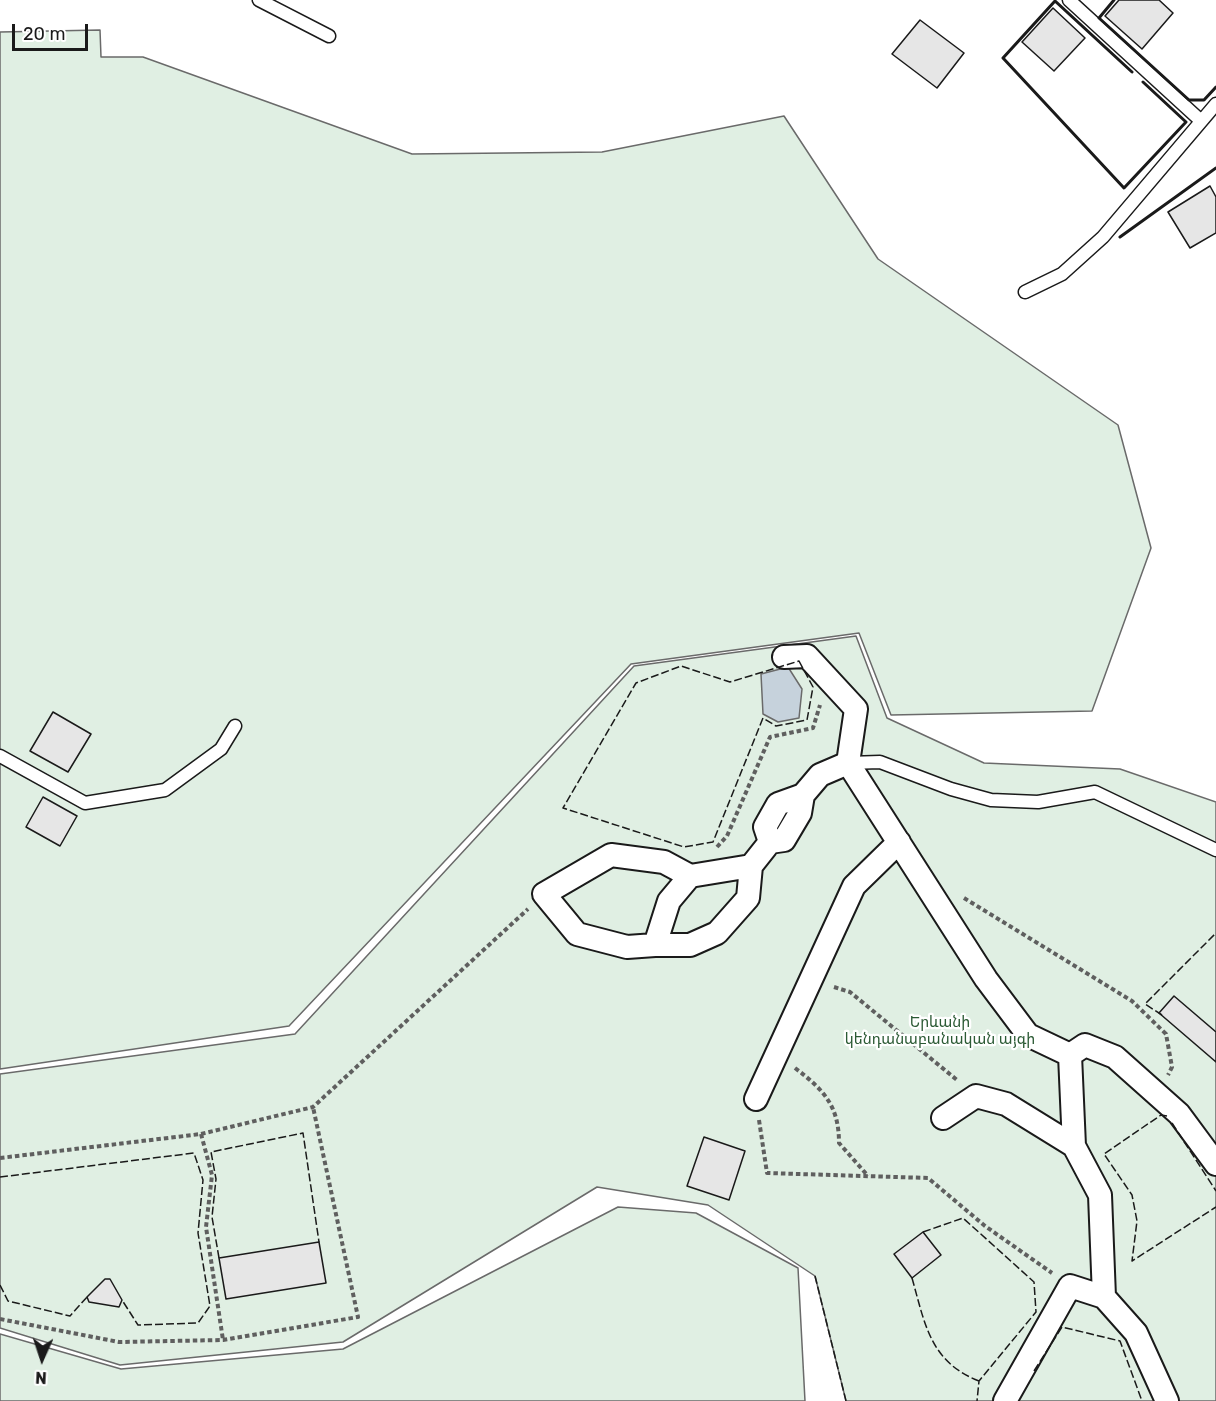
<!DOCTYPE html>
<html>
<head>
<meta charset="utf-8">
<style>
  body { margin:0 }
  #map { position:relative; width:1216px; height:1401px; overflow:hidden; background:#fff; font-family:Rubik,sans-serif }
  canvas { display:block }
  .north { position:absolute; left:12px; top:1329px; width:60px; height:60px; -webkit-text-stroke:4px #fff; paint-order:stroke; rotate:183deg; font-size:16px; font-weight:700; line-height:24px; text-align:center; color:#1a1a1a }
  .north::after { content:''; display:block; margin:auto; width:21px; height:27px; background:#1a1a1a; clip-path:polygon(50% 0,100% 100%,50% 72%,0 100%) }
  .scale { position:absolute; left:12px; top:24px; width:76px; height:27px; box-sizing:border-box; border:3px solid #1a1a1a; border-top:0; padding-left:8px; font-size:18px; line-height:21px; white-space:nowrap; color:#1a1a1a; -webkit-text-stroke:4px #fff; paint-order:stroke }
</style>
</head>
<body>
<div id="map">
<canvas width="1216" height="1401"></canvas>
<div class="north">N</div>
<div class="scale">20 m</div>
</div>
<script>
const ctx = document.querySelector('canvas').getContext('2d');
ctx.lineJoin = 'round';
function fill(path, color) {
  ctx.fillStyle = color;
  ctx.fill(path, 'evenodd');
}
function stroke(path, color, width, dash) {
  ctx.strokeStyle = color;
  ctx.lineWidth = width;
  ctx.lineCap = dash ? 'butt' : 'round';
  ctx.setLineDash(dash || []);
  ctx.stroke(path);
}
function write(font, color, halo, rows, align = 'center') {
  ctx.font = font + ' Rubik,"Noto Sans Armenian",sans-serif';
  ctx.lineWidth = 4.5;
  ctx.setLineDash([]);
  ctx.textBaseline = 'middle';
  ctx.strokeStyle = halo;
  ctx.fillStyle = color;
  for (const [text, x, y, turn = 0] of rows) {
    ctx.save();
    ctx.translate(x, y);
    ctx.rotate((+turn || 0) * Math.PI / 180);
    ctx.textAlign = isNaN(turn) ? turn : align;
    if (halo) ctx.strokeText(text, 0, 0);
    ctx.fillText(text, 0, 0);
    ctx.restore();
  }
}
const green = new Path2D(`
  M100,30L101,57H143L412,154L602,152L784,116L878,259L1118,425L1151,548L1092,711L891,715L859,633L631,664L289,1026L0,1069V32Z
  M856,636L887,718L984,763L1120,769L1216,802V1401H846L815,1276L708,1205L597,1187L343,1342L120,1365L0,1328V1074L295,1034L634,666Z
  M618,1207L696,1213L798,1268L805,1401H0V1334L121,1369L343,1349Z`);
const water = new Path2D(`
  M788,667L802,689L799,718L778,722L763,714L761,674Z`);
const building = new Path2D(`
  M1119,0H1159L1173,13L1142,49L1105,16Z
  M1053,8L1085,38L1054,71L1022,42Z
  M920,20L964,53L937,88L892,54Z
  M1210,186L1216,197V233L1190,248L1168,212Z
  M53,712L91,734L68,772L30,751Z
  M43,797L77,816L60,846L26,827Z
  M1174,996L1216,1032V1062L1159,1013Z
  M704,1137L745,1151L729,1200L687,1186Z
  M923,1232L941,1255L912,1278L894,1254Z
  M319,1242L326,1283L226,1299L219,1258Z
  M105,1279H110L122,1300L119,1307L89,1302L87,1297Z`);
const path = new Path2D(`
  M717,847L727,836L770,737L813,728L820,705
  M964,898L1132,1001L1166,1034L1172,1067L1168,1075
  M834,987L850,992L957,1080
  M795,1068C824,1090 839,1106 839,1143L868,1176
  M759,1120L767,1173L928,1178L985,1226L1052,1273
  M201,1134L212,1175L206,1227L223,1340
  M0,1158L201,1134L313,1107L528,909
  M0,1319L119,1342L223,1340L358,1317L313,1107`);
const lane = new Path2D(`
  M259,0L329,36
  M1069,0L1200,120
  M1025,292L1062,274L1103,237L1216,104
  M0,756L85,803L165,790L221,749L235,726
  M848,763L880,762L951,789L991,800L1038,802L1095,792L1216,850`);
const street = new Path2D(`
  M784,657L807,656L856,709L848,763
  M770,842L765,827L778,804L803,795L820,775L848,763L986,979L1028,1035L1070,1055L1074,1146L1100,1195L1104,1297L1136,1333L1167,1401
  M690,876L669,901L655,945H690L717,933L748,898L751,866
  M655,945L627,947L577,934L544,894L611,855L664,862L690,876L751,866L770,842L784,840L800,813L803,795
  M1070,1055L1085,1045L1115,1057L1179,1114L1216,1164
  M756,1099L854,886L899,842
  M943,1118L976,1096L1006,1104L1074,1146
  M1005,1401L1070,1286L1104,1297`);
const fence = new Path2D(`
  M799,661L813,687L807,720L776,726L763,718L713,842L684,847L563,808L636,683L681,666L730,682Z
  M1162,1015L1145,1004L1216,933
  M1167,1116L1161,1115L1104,1154L1132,1195L1137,1221L1132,1261L1216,1207
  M1172,1123L1216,1191
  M0,1177L194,1153L203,1180L198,1233L210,1306L198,1323L138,1325L122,1300
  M923,1232L963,1218L1034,1282L1036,1312L979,1381L977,1401
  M219,1258L212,1217L216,1179L211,1152L303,1133L319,1242
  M815,1276L846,1401
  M912,1278C925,1324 930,1362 979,1381
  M0,1285L8,1301L70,1316L87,1297
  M1034,1371L1062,1327L1120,1341L1142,1401`);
const wall = new Path2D(`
  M1114,0L1099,18L1189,100H1204L1216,87
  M1132,72L1055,1L1003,58L1124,188L1186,122L1143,82
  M1120,237L1216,168`);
const parkNames = [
  ["Երևանի",940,1023],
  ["կենդանաբանական այգի",940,1040]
];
fill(green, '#e0efe3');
stroke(green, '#6a6a6a', 1.5);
fill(water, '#c6d2dc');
stroke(water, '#6a6a6a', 1.5);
fill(building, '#e6e6e6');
stroke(building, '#1a1a1a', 1.5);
stroke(lane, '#1a1a1a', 15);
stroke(street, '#1a1a1a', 26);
stroke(path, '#5f5f5f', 4, [4.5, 3]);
stroke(lane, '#fff', 12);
stroke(street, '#fff', 22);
stroke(fence, '#1a1a1a', 1.5, [8, 3]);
stroke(wall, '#1a1a1a', 3);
write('15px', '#2b5a34', '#fff', parkNames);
</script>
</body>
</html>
